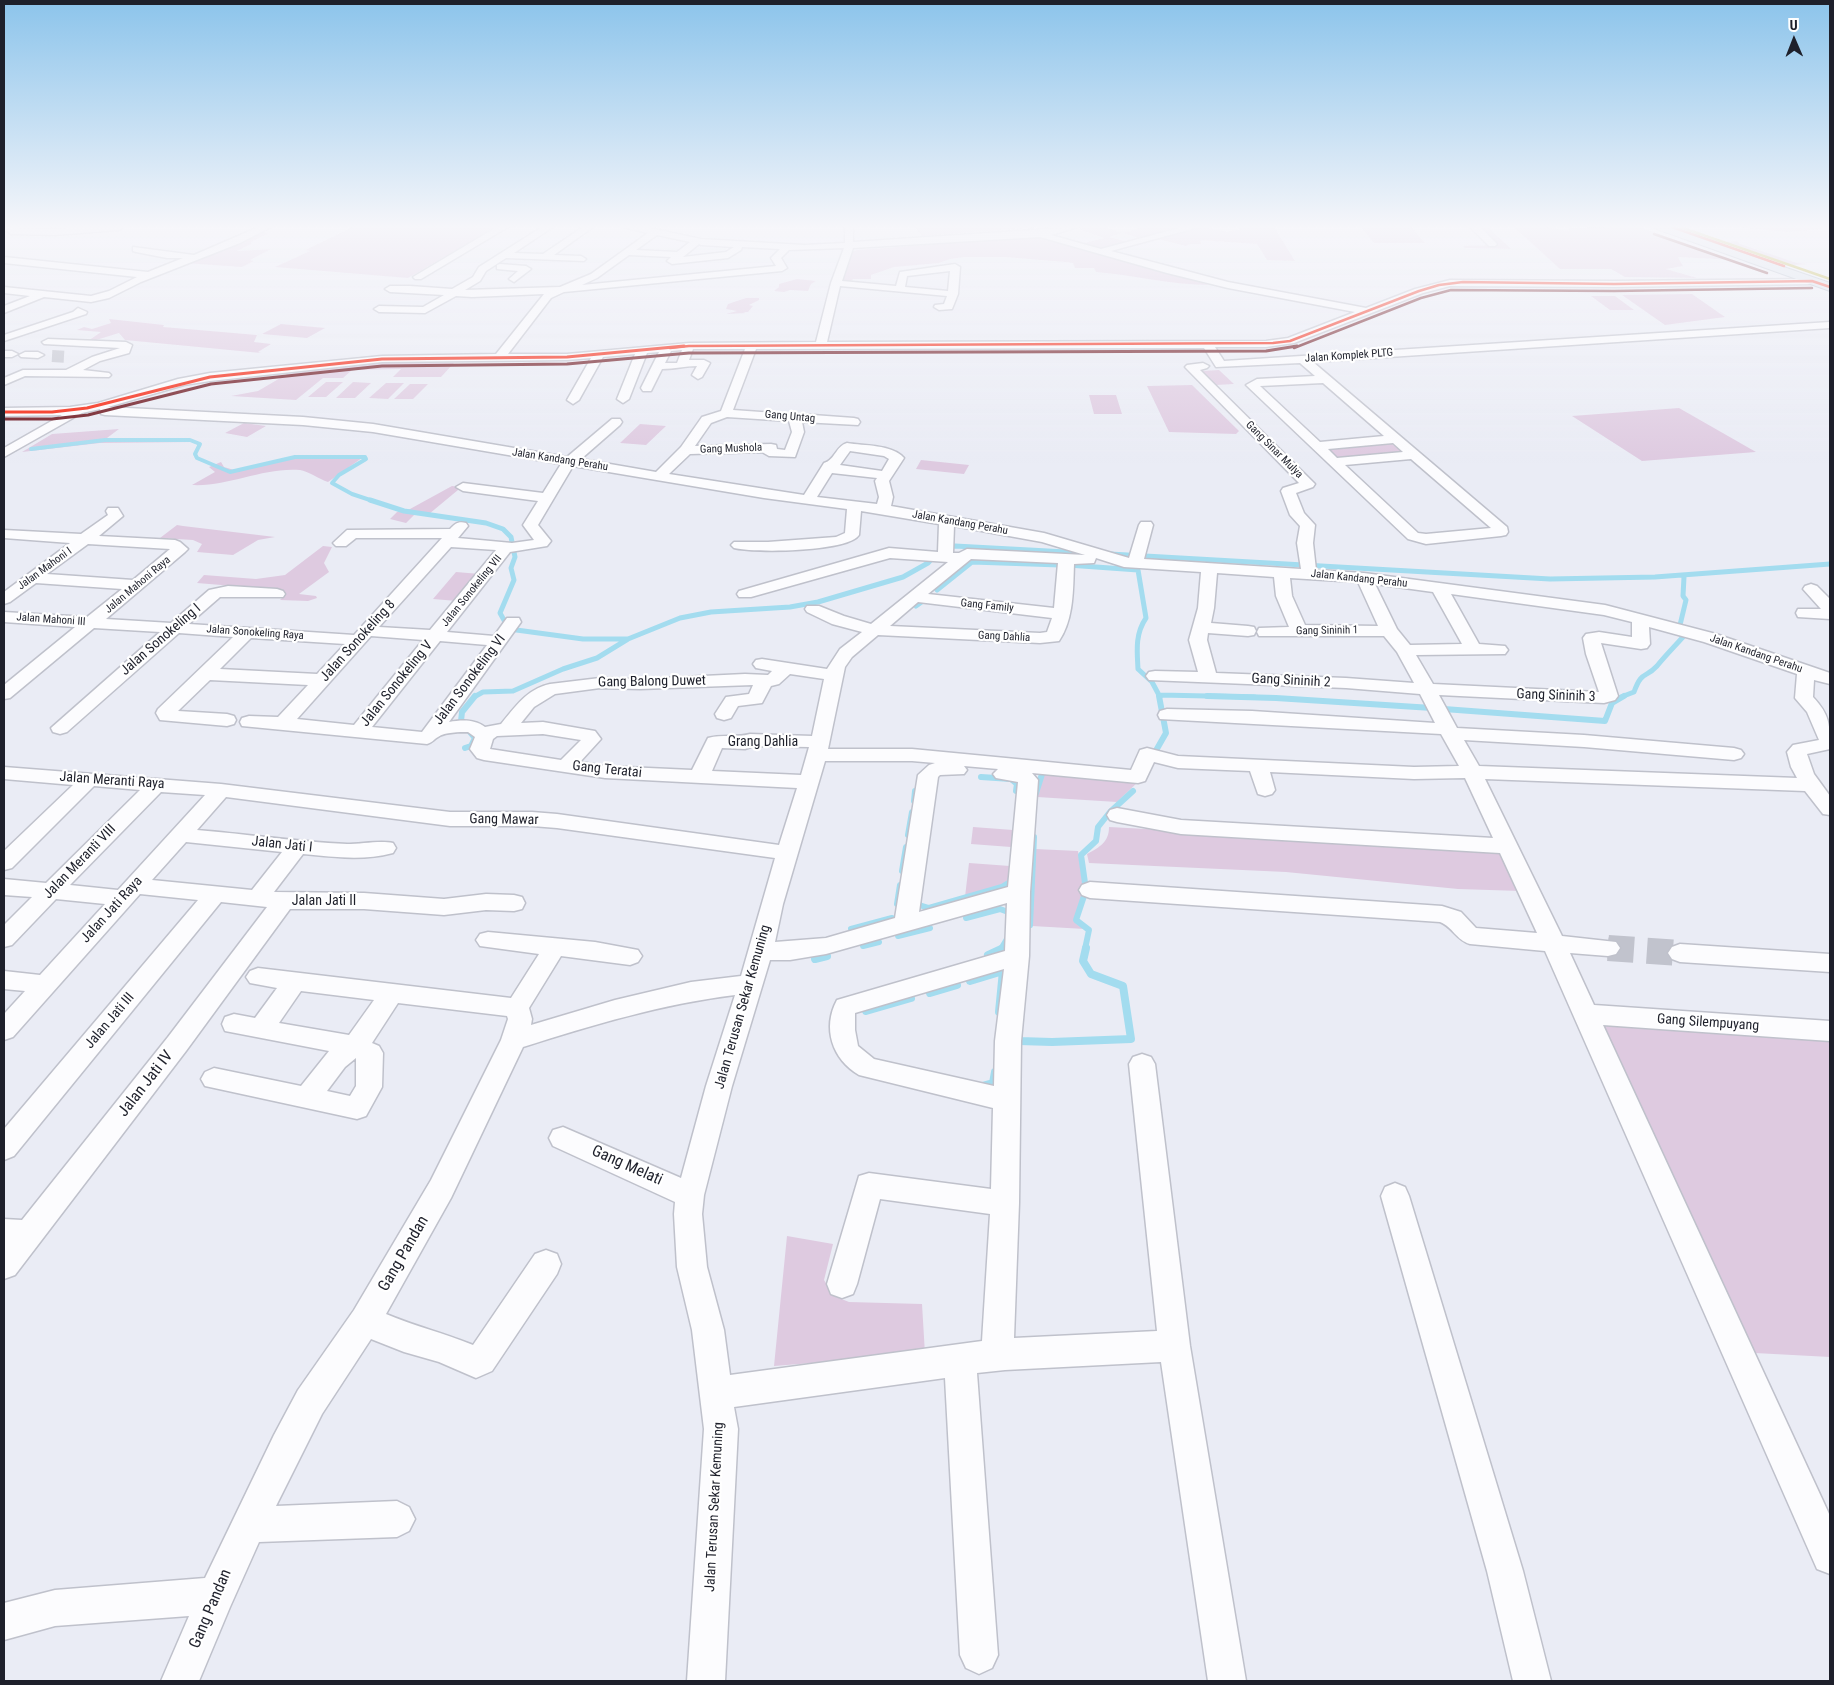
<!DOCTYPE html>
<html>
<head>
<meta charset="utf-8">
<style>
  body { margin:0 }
  #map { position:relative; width:1834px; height:1685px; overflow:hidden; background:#eaecf5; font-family:"Roboto Condensed",sans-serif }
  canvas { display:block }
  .frame { position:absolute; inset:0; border:5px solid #1e202b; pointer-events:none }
  .north { position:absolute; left:1769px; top:15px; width:50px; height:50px; -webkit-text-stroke:4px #fff; paint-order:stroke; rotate:359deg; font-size:14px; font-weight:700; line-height:20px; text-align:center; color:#1e202b }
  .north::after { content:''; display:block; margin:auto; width:18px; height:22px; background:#1e202b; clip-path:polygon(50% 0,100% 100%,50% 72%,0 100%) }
</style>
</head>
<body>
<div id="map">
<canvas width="1834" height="1685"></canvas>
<div class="frame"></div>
<div class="north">U</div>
</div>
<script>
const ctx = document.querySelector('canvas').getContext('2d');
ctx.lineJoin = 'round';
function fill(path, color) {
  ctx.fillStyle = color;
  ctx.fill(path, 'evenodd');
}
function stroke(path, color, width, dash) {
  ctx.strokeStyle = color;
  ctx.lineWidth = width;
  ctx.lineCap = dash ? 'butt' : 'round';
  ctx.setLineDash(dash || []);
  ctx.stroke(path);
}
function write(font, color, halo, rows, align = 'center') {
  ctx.font = font + ' "Roboto Condensed",sans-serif';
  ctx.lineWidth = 4.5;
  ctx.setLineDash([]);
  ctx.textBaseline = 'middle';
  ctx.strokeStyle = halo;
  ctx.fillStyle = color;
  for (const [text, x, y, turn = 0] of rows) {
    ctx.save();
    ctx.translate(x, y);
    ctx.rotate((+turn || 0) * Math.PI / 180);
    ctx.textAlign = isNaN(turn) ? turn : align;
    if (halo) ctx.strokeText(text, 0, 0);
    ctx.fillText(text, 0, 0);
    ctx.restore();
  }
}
const green = new Path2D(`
  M353,227H496L408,278L275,267L310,251L305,250Z
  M915,227H1037L922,236Z
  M1087,227H1104L1122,233L1110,237L1128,242L1101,249L1081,244L1104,238L1079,229Z
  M1135,227H1191L1141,239L1123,233L1139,229Z
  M1203,227L1227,232L1241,229L1237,227H1274L1295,261L1267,260L1257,244L1200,240L1201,244H1190L1186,246L1158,239Z
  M1361,227H1411L1425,243H1374Z
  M1480,227H1488L1511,249L1465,248L1463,246L1499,245Z
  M1514,227H1544L1570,231L1568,228L1639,227L1733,260L1678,257L1683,266L1666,269L1697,278L1625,277L1611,269H1560Z
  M1739,227H1830V228L1787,232Z
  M259,232L269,233L251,242V244L237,251L271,249L250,260L254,261L242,267L185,263Z
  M1033,237L1052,239L1210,285C1172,285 1134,275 1096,272L1094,268H1075L1073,263L1065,262L1005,257H964L950,259L939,263L894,267L871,275V279H853L850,282L843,281L853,251L857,250Z
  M1737,241L1740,244L1797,263L1807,264L1793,265L1725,242Z
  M797,279L816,281L811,284L808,291L790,290L784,292L774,291L779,287V284Z
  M1692,294L1725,317L1665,325L1622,295Z
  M1591,296H1615L1634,310H1610Z
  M746,298H759V300L749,305L753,306L748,312H743L746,313L726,314L737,311L726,309L728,304Z
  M109,319L164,325L163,327L257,335L254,342L271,344L258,352L261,353L125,340L119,333L93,341H88L101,332L77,330L84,327L92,329L111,323Z
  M281,324L325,328L307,338L262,334Z
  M367,363H454L441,377H393L401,369L352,370L343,378H323L296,400L231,396L258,391L287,374Z
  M1219,370L1234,384L1216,385L1202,371Z
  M326,382H343L326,397H308Z
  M353,382L371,383L355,398H336Z
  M386,383H404L388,399L369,398Z
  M410,384H428L413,399H394Z
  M1192,385L1239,431L1236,434L1169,432L1147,386Z
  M1089,395H1116L1122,414H1094Z
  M1679,408L1756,452L1642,461L1572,416Z
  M244,423L266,426L247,437L225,433Z
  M640,424L666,426L646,445L620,443Z
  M119,429L107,438L114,441L184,440L194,442L100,443L22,452L52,434Z
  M1390,443L1409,455L1348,460L1333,457L1324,447Z
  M318,457L362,458L328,482C319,479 308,471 300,470C263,467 228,487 192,485L215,472L209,467L221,462L224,467L234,470L232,473L285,459Z
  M921,460L969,465L964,474L916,469Z
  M452,486L460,487L458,490L429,514L416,513L406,523L390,519L397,512L410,509Z
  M177,525L183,526L275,537L258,540L233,555L197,552L202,544L193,540L160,538Z
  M323,546L332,547L324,563L329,572L299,594L316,596L317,598L308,601L280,600L284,596L282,590L197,583L204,575L256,579L285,575Z
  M456,572L480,574L457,601L433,599Z
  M1044,772L1140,780L1117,802L1037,797L1041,778Z
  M973,827L1013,830L1011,847L971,844Z
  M1109,827L1501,848L1521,891L1458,889L1286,872L1089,863L1087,854C1100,847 1109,842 1109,827Z
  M1035,849L1078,851L1084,889L1074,921L1085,929L1032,926Z
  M969,863L1010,866L1009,879L1002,886L965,897Z
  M1597,1021L1830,1040V1357L1755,1353Z
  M787,1236L833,1244L824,1280L834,1296L849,1302L922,1304L925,1354L774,1366Z`);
const streamFar3 = new Path2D(`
  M31,449L105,440H190L200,444L195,454L197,458L230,472L295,457H365L366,459L339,475L332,483L352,494L373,501`);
const streamFar2 = new Path2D(`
  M370,500L404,511L486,523L503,529L511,537L515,557L511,568L514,580L500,613L509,629L583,639H627
  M946,548L955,546L1085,553
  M1110,554L1550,579L1655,577L1830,564
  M1068,565L1138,570L1146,618C1135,634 1137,651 1138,669L1152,682L1160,697
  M937,590L972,562L1060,565
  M916,606L923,601
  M1680,625L1686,600L1683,596L1684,577
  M1160,695L1255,697
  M474,697L483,692L513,691L563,669L597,658L628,639L680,618L711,612L790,607L818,602L903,577L928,563L936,554
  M1621,697L1634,692C1642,670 1645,679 1657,666C1665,656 1674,647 1683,637`);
const streamFar1 = new Path2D(`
  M1207,696L1276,698L1432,708
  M1444,709L1605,721L1612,703L1624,696
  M465,748L471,746L475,738L461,721L462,712L475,696
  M1154,754L1166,733L1159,696
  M981,777L1011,779L1017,784L1016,791
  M1036,793L1043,771
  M914,801L915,791
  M908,835L912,812
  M902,871L906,847
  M919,899V905L929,908L1002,887L1010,882L1011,877
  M897,904L900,885
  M966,918L1000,909L1008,912V916
  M1030,925L1034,837
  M851,929L892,918
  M898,936L930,928
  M863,946L879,942
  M1001,949L1007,939
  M1085,949L1089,930L1076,920L1086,890L1081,855L1096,841L1098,827L1110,812L1133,791`);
const stream = new Path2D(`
  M988,955L1003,948
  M815,959L827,956
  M970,981L1003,971L999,1012
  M930,993L957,985
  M866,1011L911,998
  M1019,1036V1041L1052,1042L1131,1039L1123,986L1091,974L1083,961L1086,948
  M982,1086L993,1083L995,1072`);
const minorTunnelFar2 = new Path2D(`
  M52,356L69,357`);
const minorTunnelFar1 = new Path2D(`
  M1608,948L1626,949`);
const minorTunnel = new Path2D(`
  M1608,948L1680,953`);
const minor = new Path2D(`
  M79,227H123L119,230L55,235L11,234L7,231L11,228L55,229Z
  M259,227H271L240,243L141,282L109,298L91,302L44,297L4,313V306L30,296L4,293V287L91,296L109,291L137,277L4,263V257L148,272L183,258H167L136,252L133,251V247L194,255Z
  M497,227H508L421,279H415L413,277Z
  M542,227H553L514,253L543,254L583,227H593L554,255L581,256L586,259L584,261L506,258L486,271L480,281L465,290L560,287L591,274L648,233L622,227H645L701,239L804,245L845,243V227H853V242L1078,227L1051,235L1101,249L1183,227H1199L1111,251L1228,282L1366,308L1415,289L1450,280L1614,281L1815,279L1817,281L1812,284L1614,287L1450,286L1423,293L1294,343L1266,347H1215L1224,361L1830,322V328L1313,362L1507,527L1508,532L1506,535L1501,536L1426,544L1408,539L1246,385L1257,379L1315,376L1300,363L1216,367L1204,348L756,349L733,410L789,414L794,412L799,414L854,418L858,419L860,422L858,425L802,422L804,432L795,457L769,456L762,452L690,454L669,474L804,495L824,463C835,460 836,446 847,443C864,446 892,444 904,458L889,481L893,497L891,506L1044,533L1129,558L1139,525L1141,522H1151L1153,525L1144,559L1301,569L1297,543L1300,526L1290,515L1281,491L1283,488L1299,483L1185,367L1187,365L1203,363L1209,366L1207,368L1200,370L1315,484L1313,487L1296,493L1304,513L1315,525L1313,543L1316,570L1364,573L1605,605L1716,634L1830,673V684L1814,680L1813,697C1830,715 1830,725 1830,749L1807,754L1814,774L1830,796V815L1823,814L1805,791L1485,779L1562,936L1616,942L1620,948L1616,954L1608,956L1570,953L1594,1005L1830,1021V1041L1603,1025L1830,1516V1574L1817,1569L1545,951L1470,944C1456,940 1453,927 1440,922L1090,898L1082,895L1079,890L1082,885L1090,882L1442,906L1461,912L1476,928L1537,933L1500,853L1181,834L1117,822L1110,820L1107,815L1110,810L1117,808L1181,820L1493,838L1465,778L1414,779L1270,772L1275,790L1272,794L1265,796L1258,794L1250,771L1178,768L1154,762L1145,781L1138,783L1032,773L1038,780L1030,892L1029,956L1021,1041L1019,1203L1014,1338L1157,1331L1129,1064L1133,1057L1142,1054L1151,1057L1155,1064L1190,1346L1246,1681H1208L1161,1362L1005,1370L977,1373L998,1655L992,1668L979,1674L966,1668L960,1655L945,1378L734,1407L738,1429L725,1681H687L704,1429L692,1330L677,1267L674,1214L675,1202L553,1146L549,1138L553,1130L563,1127L681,1178L706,1086L735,995C662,1004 593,1025 523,1047L451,1198L386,1314C414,1326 444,1333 473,1345L535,1254L546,1250L557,1254L561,1264L557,1274L492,1371L476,1378L439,1362L404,1352L371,1339L322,1414L276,1506L397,1501L409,1507L415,1519L409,1531L397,1537L259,1542L230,1607L199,1681H161L189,1616L55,1626L4,1640V1603L55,1590L205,1578L274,1435L298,1390L354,1310L431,1180L501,1040L508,1019L507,1016L398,1003L372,1043L379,1046L383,1053L382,1087L366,1116L357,1119L205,1086L201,1079L205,1072L214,1068L301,1086L329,1051L225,1031L222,1024L225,1017L234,1014L255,1018L277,988L250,983L246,977L250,971L258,968L511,998L539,954L480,946L476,940L480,934L488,932L595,942L638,950L642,956L638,962L630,965L561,956L529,1008L532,1019L531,1025L615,1000L691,982L741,976L775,858L557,828L532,826H450L226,797L197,830C247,834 297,842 347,844C361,844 381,840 393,843L396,848L393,853C363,861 334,857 303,854L274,892L364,893L444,899L486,894L514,895L522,897L525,903L522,909L514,911L486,910L444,915L364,909H290L186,1051L15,1275L4,1279V1219L22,1220L168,1037L267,907L221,902L14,1156L4,1160V1129L198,900L140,894L13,1037L4,1040V1014L25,991L4,989V971L40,975L105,904L56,899L12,945L4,947V925L32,897L4,895V879L46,883L140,790L94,786L12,868L4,870V851L73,785L4,779V767L221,784L450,812H532L557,814L779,845L797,788L605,778L484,760L477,758L470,749L475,737L468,732C459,732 445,732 438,737C433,740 433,742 427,744L242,726L240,722L242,718L249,716L278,717L308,685L210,680L178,711L227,714L234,716L236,720L234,724L227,726L160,720L156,713L158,709L233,637L179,633L67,732L60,734L53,732L51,728L160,632L94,628L10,698L4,699V685L75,627L4,622V612L87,617L122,589L36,583L10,602L4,604V592L70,543L4,538V530L81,534L108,515L106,511L108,508H118L123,516L99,536L175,540L180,542L188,549L185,552L106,619L171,623L209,590L228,586L277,589L283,591L285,594L283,597H220L189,624L354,635L442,538H356L346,546H336L333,543L347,530L450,529C455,524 458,521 466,523L468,526L458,538L512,543L534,540L523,525L538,501L463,491L456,487L463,483L543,493L561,464L373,432L303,425L105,415L101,414L100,409L82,413L4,457V448L62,415L4,416V408L70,407L98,403L178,379L210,373L382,356L496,354L544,294L472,297L456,296L425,313L379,312L374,309L379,306L423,307L444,295L390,292L385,289L390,286H410L452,289L473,277L479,267ZM657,235L690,242L677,252L636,250ZM1040,237L1167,273L1228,288L1355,312L1288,338L1266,341L827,342L840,286L947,296L944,304L935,305L934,307L939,310L952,309L958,294L960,267L955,264L900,272L896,286L842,281L853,248ZM699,244L701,245L734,247L726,252L683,257ZM742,247L780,249L771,258L776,266L582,285L597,278L629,255L671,257L667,261L672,264L728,258L741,250ZM844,248L831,283L816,342L689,343L567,354H508L551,298L564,292L782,271L787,268L781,258L789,250ZM950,271L948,291L905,287L907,276ZM693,349H745L721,411L702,417L681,447L656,472L581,459L620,425L622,422L620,419H612L567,457L373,424L303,417L108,407L184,385L210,381L382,362L567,360L591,358L567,400L573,404L579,400L603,357L635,354L617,399L623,403L629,399L647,353L659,352L641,388L643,391H651L662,369C675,369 685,366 697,366L692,375L698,379L702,377L710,363L704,360H689ZM682,350L677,363H665L671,351ZM1323,383L1384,436L1320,442L1260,386ZM727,417L789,421L792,432L785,450L777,449L776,445L771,444L695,446L711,423ZM1393,443L1403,452L1337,458L1328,449ZM850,451L884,456L889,459L882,471L840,465ZM1411,459L1491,528L1426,534L1418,533L1345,465ZM573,466L764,498L847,509L845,533L836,537L768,542H734L731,545L734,548C754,553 848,552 859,535L861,511L939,524L938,552L889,548L739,591L737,594L739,597H751L890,558L948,562L871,624L844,616L819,606H807L805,609L807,612L832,624L862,632L840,649L827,669L762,659L756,660L753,664L756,668L772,671L768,675L745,674L640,679L600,678L550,684C527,689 515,707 501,724L485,727C474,719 462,720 449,722L521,622L519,618H507L494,636L447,632L510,552L547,546L551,541L538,525ZM832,473L877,478L875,481L879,497L877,504L817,497ZM954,526L1042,542L1085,555L967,549L959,553H953ZM88,544L170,549L133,580L47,574ZM451,547L496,550L430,630L379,627ZM1096,558L1124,567L1201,572L1198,608L1189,640L1198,672L1155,671L1149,672L1146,676L1149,680L1346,688L1420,694L1435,723L1252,711L1167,709L1160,711L1158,715L1160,719L1441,734L1459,766L1414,767L1178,756L1147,748L1140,750L1131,770L912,749H828L845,667L852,657L878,635L1040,643L1059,641C1074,619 1073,589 1074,564L1094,563ZM971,559L1058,563L1054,608L928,594ZM1217,573L1274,577L1276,596L1289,627L1259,628L1257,632L1259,636H1384L1397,652L1414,683L1346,678L1216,673L1207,640L1208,633L1248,636L1254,635L1256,631L1254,627L1248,626L1211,623L1214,608ZM1290,578L1358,582L1378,626L1305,625L1292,596ZM1375,584L1433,592L1462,644L1410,645L1397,629ZM1451,594L1604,615L1632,622V637L1599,632L1586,634L1583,638L1586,654L1599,692L1433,684L1416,655L1505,654L1508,650L1505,646L1479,644ZM918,602L1052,618L1047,632L1040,633L890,626ZM1649,627L1704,642L1797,674L1795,698L1807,712L1819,740L1793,745L1787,752L1791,767L1797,778L1479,766L1464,740L1584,747L1734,760L1741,758L1744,754L1741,750L1734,748L1584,735L1457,728L1439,695L1604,703L1615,700L1618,696L1601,643L1641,649L1647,648L1650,644ZM371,636L423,640L354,725L297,719ZM251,638L345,644L317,674L220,669ZM440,641L487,645L422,732L372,727ZM790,674L824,679L812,736L750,734C736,738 722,734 708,738L692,770L605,766L580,762L601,739L595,731L543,722L521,723L534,707L555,694L600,688L640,689L753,685L749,694L726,697L715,714L717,718L724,720L731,718L738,706L762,703L771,686L779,684ZM543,734L581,740L561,760L490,749L493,739L497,736ZM754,746L809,747L801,775L712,771L722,748L745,749ZM825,761H912L935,763L929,765L918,775L895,918L826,938L775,942L783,904ZM964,766L998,769L993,774L996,778L1018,782L1008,887L919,912L938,777L940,775L964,774L967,770ZM161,792L205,795L118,890L70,885ZM186,842L282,852L252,890L152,880ZM1007,903L1005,951L837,1000C822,1028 832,1059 859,1075L993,1108L991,1189L869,1173L859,1176L827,1284L831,1294L842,1298L853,1294L857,1284L880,1199L990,1214L982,1341L730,1375L724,1330L707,1267L702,1214L704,1195L732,1086L770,960H790L826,954ZM1004,969L995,1041L994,1086L874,1059L858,1046L855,1030V1013ZM301,991L374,1000L349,1035L279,1023ZM356,1058V1086L350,1096L327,1091L345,1067Z
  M1470,227H1480L1497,244L1495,246H1489Z
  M500,264L526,266L531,269L514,282L509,279L518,271L497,269V265Z
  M78,308L87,312L86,314L4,341V335L73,312Z
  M48,339L126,342L132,345L129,353L100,361L83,370L109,373L111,375L109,377L25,376L4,385V378L23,370H66L92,357L120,348L44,344L42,342Z
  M4,351H12L18,354L12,357H4Z
  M25,352H38L44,355L38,358L21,357L19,355Z
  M1811,584L1817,586L1830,599V619L1798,617L1796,613L1798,609H1821L1803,589L1805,586Z
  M1680,944L1830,954V972L1680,962L1672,959L1668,953L1672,947Z
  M1395,1183L1405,1187L1409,1196L1523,1571L1551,1681H1513L1487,1571L1381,1196L1385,1187Z`);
const highway = new Path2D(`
  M1651,227H1668L1830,283V291Z`);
const bus1Far1 = new Path2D(`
  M1672,227L1784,266
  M670,348L689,346L1273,343L1290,341L1419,291L1439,285L1463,282L1614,284L1812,281L1830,287`);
const bus1 = new Path2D(`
  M4,412H52L87,408L210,377L382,359L567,357L684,346`);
const bus2Far1 = new Path2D(`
  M1654,234L1767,273
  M1294,348L1421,298L1451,290L1614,291L1812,288`);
const bus2 = new Path2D(`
  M4,419H52L88,415L211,384L382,366L567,364L689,353L1266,351L1297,346`);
const bus3 = new Path2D(`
  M1680,227L1830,279`);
const farStreetnames = [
  ["Jalan Komplek PLTG",1349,356,-4],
  ["Gang Untag",790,417,5],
  ["Gang Mushola",731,449,-2],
  ["Gang Sinar Mulya",1274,450,45],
  ["Jalan Kandang Perahu",560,460,9],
  ["Jalan Kandang Perahu",960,523,10],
  ["Jalan Mahoni I",45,569,-36],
  ["Jalan Kandang Perahu",1359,579,6],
  ["Jalan Mahoni Raya",138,585,-40],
  ["Jalan Sonokeling VII",472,591,-51],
  ["Gang Family",987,606,6],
  ["Jalan Mahoni III",51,620,4],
  ["Gang Sininih 1",1327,631,-1],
  ["Jalan Sonokeling Raya",255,633,4],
  ["Gang Dahlia",1004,637,3],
  ["Jalan Kandang Perahu",1756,654,19]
];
const streetNames = [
  ["Jalan Sonokeling I",161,640,-41],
  ["Jalan Sonokeling 8",358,641,-48],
  ["Jalan Sonokeling VI",470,680,-53],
  ["Gang Sininih 2",1291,681,3],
  ["Gang Balong Duwet",652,682,-1],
  ["Jalan Sonokeling V",397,684,-51],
  ["Gang Sininih 3",1556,696,2],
  ["Grang Dahlia",763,742],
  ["Gang Teratai",607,770,6],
  ["Jalan Meranti Raya",112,781,4],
  ["Gang Mawar",504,820,1],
  ["Jalan Jati I",282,845,6],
  ["Jalan Meranti VIII",80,862,-46],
  ["Jalan Jati II",324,901],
  ["Jalan Jati Raya",112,910,-48],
  ["Jalan Terusan Sekar Kemuning",743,1007,-74],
  ["Jalan Jati III",110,1021,-50],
  ["Gang Silempuyang",1708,1023,4],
  ["Jalan Terusan Sekar Kemuning",715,1507,-87]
];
const nearStreetnames = [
  ["Jalan Jati IV",146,1084,-52],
  ["Gang Melati",627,1166,24],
  ["Gang Pandan",404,1254,-60],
  ["Gang Pandan",211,1609,-67]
];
fill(green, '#decae0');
stroke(streamFar3, '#a3dcef', 4);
stroke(streamFar2, '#a3dcef', 5);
stroke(streamFar1, '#a3dcef', 6);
stroke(stream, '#a3dcef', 8);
stroke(minorTunnelFar2, '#c1c3cd', 12, [12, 6]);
stroke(minorTunnelFar1, '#c1c3cd', 21, [21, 11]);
stroke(minorTunnel, '#c1c3cd', 26, [26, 13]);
stroke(minor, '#bfc1cb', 3);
stroke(highway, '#a1adbc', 2);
fill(minor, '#fcfcfe');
fill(highway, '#d4dfea');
stroke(bus1Far1, '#f61800', 2.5);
stroke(bus1, '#f61800', 3);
stroke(bus2Far1, '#650912', 2.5);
stroke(bus2, '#650912', 3);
stroke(bus3, '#b0a30f', 2.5);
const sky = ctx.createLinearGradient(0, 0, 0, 463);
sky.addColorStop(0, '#8cc4eb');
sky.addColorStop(0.49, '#f6f6fa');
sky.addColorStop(1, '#f6f6fa00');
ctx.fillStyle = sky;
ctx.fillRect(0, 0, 1834, 463);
write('11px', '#1e202b', '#fff', farStreetnames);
write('14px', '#1e202b', '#fff', streetNames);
write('16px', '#1e202b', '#fff', nearStreetnames);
</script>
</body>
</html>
